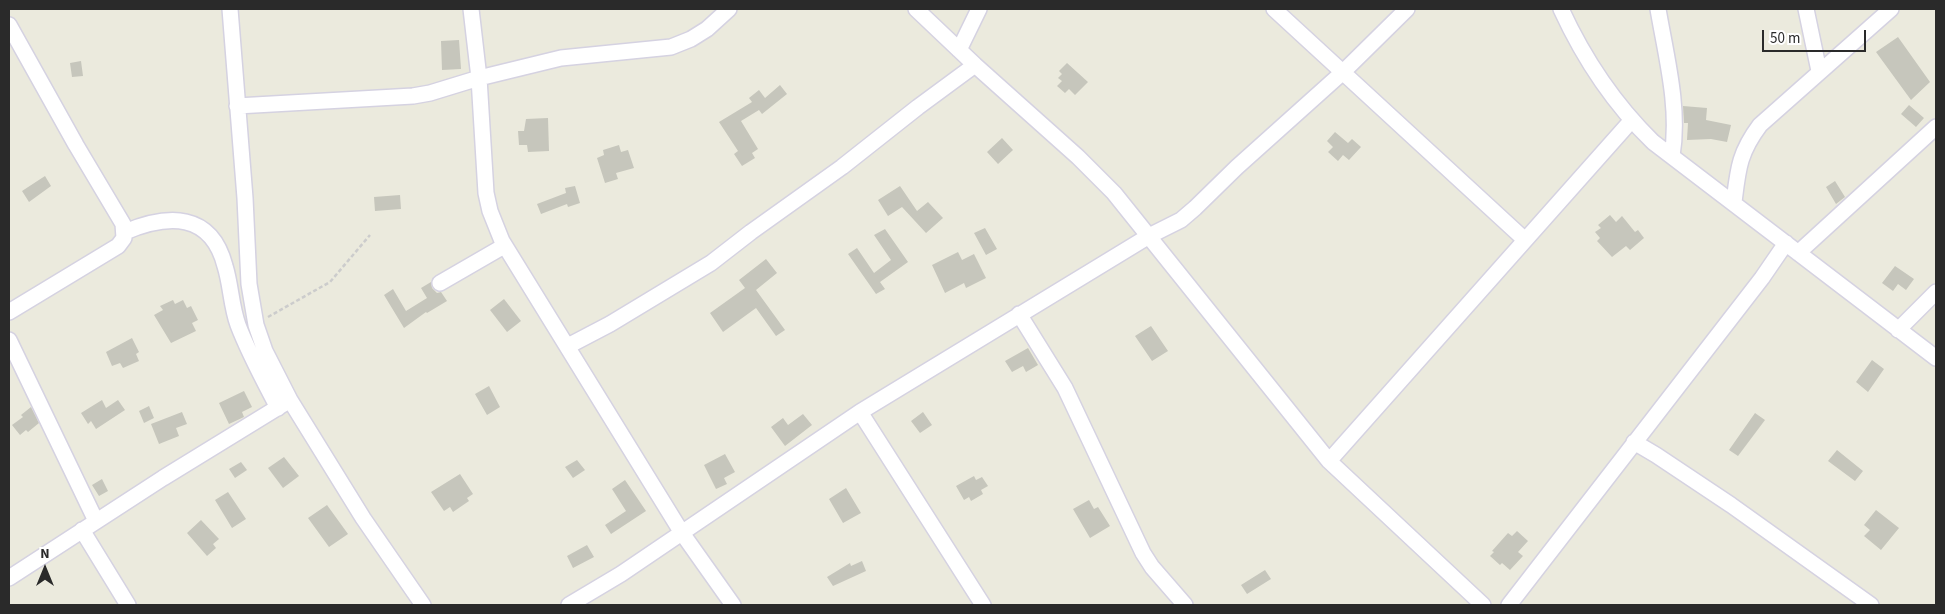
<!DOCTYPE html>
<html>
<head>
<meta charset="utf-8">
<style>
  body { margin:0 }
  #map { position:relative; width:1945px; height:614px; overflow:hidden; background:#ebeadd; font-family:"Source Sans 3",sans-serif }
  canvas { display:block }
  .frame { position:absolute; inset:0; border:10px solid #2a2a2a; pointer-events:none }
  .north { position:absolute; left:20px; top:544px; width:50px; height:50px; -webkit-text-stroke:4px #fff; paint-order:stroke; rotate:0deg; font-size:14px; font-weight:700; line-height:20px; text-align:center; color:#2a2a2a }
  .north::after { content:''; display:block; margin:auto; width:18px; height:22px; background:#2a2a2a; clip-path:polygon(50% 0,100% 100%,50% 72%,0 100%) }
  .scale { position:absolute; left:1762px; top:30px; width:104px; height:22px; box-sizing:border-box; border:2px solid #2a2a2a; border-top:0; padding-left:6px; font-size:15px; line-height:18px; white-space:nowrap; color:#2a2a2a; -webkit-text-stroke:4px #fff; paint-order:stroke }
</style>
</head>
<body>
<div id="map">
<canvas width="1945" height="614"></canvas>
<div class="frame"></div>
<div class="north">N</div>
<div class="scale">50 m</div>
</div>
<script>
const ctx = document.querySelector('canvas').getContext('2d');
ctx.lineJoin = 'round';
function fill(path, color) {
  ctx.fillStyle = color;
  ctx.fill(path, 'evenodd');
}
function stroke(path, color, width, dash) {
  ctx.strokeStyle = color;
  ctx.lineWidth = width;
  ctx.lineCap = dash ? 'butt' : 'round';
  ctx.setLineDash(dash || []);
  ctx.stroke(path);
}
const building = new Path2D(`
  M1898,37L1930,82L1911,100L1876,52Z
  M459,40L461,69L442,70L441,41Z
  M81,61L83,76L72,77L70,63Z
  M1067,63L1088,82L1075,95L1069,89L1065,93L1057,86L1062,81L1058,78L1062,74L1059,71Z
  M780,85L787,94L762,114L759,110L741,121L758,149L752,153L755,158L742,166L734,154L738,151L719,122L752,102L749,98L759,90L765,98Z
  M1909,105L1924,118L1916,127L1901,114Z
  M1683,106L1707,108L1706,120L1731,125L1727,142L1711,139L1687,140L1688,123H1684Z
  M548,118L549,151L528,152L527,145H519L518,131H524L526,119Z
  M1335,132L1348,143L1352,139L1361,147L1349,160L1343,155L1338,161L1328,152L1333,147L1327,141Z
  M1002,138L1013,150L998,164L987,152Z
  M619,145L621,152L628,150L634,168L616,173L618,179L605,183L597,158L604,155L603,150Z
  M45,176L51,186L29,202L22,191Z
  M1835,181L1845,197L1836,204L1826,187Z
  M575,186L580,203L568,207L567,204L541,214L537,204L566,193L565,188Z
  M900,186L917,211L928,202L943,218L926,233L902,207L888,216L878,200Z
  M400,195L401,209L375,211L374,197Z
  M1610,215L1616,222L1622,216L1635,232L1638,230L1644,238L1630,250L1626,246L1612,257L1597,241L1600,238L1595,232L1601,228L1598,225Z
  M985,228L997,249L986,255L974,233Z
  M885,229L908,262L880,282L885,289L876,294L848,254L857,248L874,273L891,260L874,235Z
  M958,252L962,260L974,254L986,278L966,288L964,283L945,293L932,265Z
  M766,259L777,273L756,290L785,330L776,336L756,308L723,332L710,313L745,288L739,280Z
  M1895,266L1914,279L1906,290L1898,284L1893,291L1882,283Z
  M431,282L432,288L437,293L441,292L447,301L427,313L426,312L404,328L384,295L393,289L406,311L427,298L421,288Z
  M504,299L521,321L507,332L490,310Z
  M173,300L175,304L183,300L187,308L191,306L198,320L192,323L196,331L171,343L154,315L163,310L160,306Z
  M1151,326L1168,351L1152,361L1135,336Z
  M132,338L139,352L136,354L139,361L123,368L120,363L112,366L106,352Z
  M1028,348L1038,365L1026,372L1023,366L1012,372L1005,361Z
  M1872,360L1884,369L1868,392L1856,382Z
  M489,386L500,407L487,415L475,394Z
  M244,391L252,407L242,412L244,417L229,424L219,403Z
  M102,400L106,408L118,400L125,410L96,429L91,421L88,424L81,413Z
  M149,406L154,418L144,423L139,411Z
  M31,407L39,423L28,432L26,430L20,435L12,425L23,417L21,415Z
  M182,412L187,424L176,428L179,436L159,444L151,424Z
  M923,412L932,425L920,433L911,421Z
  M1755,413L1765,420L1738,456L1729,450Z
  M803,414L812,425L785,446L771,427L783,418L788,425Z
  M1837,450L1863,471L1855,481L1828,461Z
  M725,454L735,472L724,478L727,484L716,489L704,465Z
  M284,457L299,476L283,488L268,468Z
  M577,460L585,470L573,478L565,467Z
  M241,462L247,470L235,478L229,469Z
  M460,474L473,494L467,498L469,501L453,512L450,507L444,511L431,492Z
  M974,476L976,480L982,477L988,486L981,490L983,494L971,501L969,497L964,500L956,486Z
  M102,479L108,491L99,496L92,485Z
  M625,480L646,511L611,534L605,525L626,511L612,489Z
  M846,488L861,513L843,523L829,499Z
  M228,492L246,519L232,528L215,500Z
  M1089,500L1094,509L1098,507L1110,526L1090,538L1073,509Z
  M327,505L348,534L329,547L308,518Z
  M1876,510L1899,528L1881,550L1864,536L1870,530L1864,525Z
  M201,520L219,539L213,544L216,548L207,556L187,533Z
  M1517,531L1528,541L1518,552L1523,556L1510,570L1502,563L1500,565L1490,556L1494,552L1492,551L1508,533L1512,536Z
  M587,545L594,557L573,568L567,556Z
  M862,561L866,571L833,586L827,577L850,563L851,566Z
  M1265,570L1271,579L1247,594L1241,585Z`);
const path = new Path2D(`
  M268,317L330,282L370,235`);
const street = new Path2D(`
  M230,9L245,198L249,284L256,325L265,351L290,400L363,518L423,605
  M471,9L479,78L486,193L490,211L502,241L682,533L733,605
  M916,9L975,65L1078,157L1114,193L1329,461L1483,605
  M1274,9L1524,239
  M1561,9C1584,59 1613,103 1653,142L1936,358
  M1658,9C1666,56 1680,108 1672,156
  M1806,9L1819,71
  M9,25L76,145L123,224L124,238L118,246L9,312
  M959,50L979,9
  M237,106L413,96L430,93L479,78L561,58L671,47L691,39L707,29L729,9
  M1734,202C1738,169 1739,153 1760,125L1891,9
  M125,232C168,214 211,212 225,266C231,285 231,306 238,325C249,354 264,381 278,408
  M1798,253L1936,127
  M440,283L504,246
  M1019,314L1065,388L1143,553L1152,567L1185,605
  M1898,330L1936,292
  M9,340L96,521
  M568,346L610,324L711,263L751,232L842,167L918,107L975,65
  M860,412L983,605
  M1634,442L1656,455L1731,505L1871,605
  M1329,461L1631,121
  M82,530L128,605
  M9,578L163,478L290,400
  M569,605L621,574L860,412L1149,236L1181,220L1195,208L1237,167L1343,72L1407,9
  M1509,605L1762,278L1786,243`);
fill(building, '#c6c6bc');
stroke(street, '#d5d2e1', 18);
stroke(path, '#ccc', 2.5, [4, 2.5]);
stroke(street, '#fff', 15);
</script>
</body>
</html>
